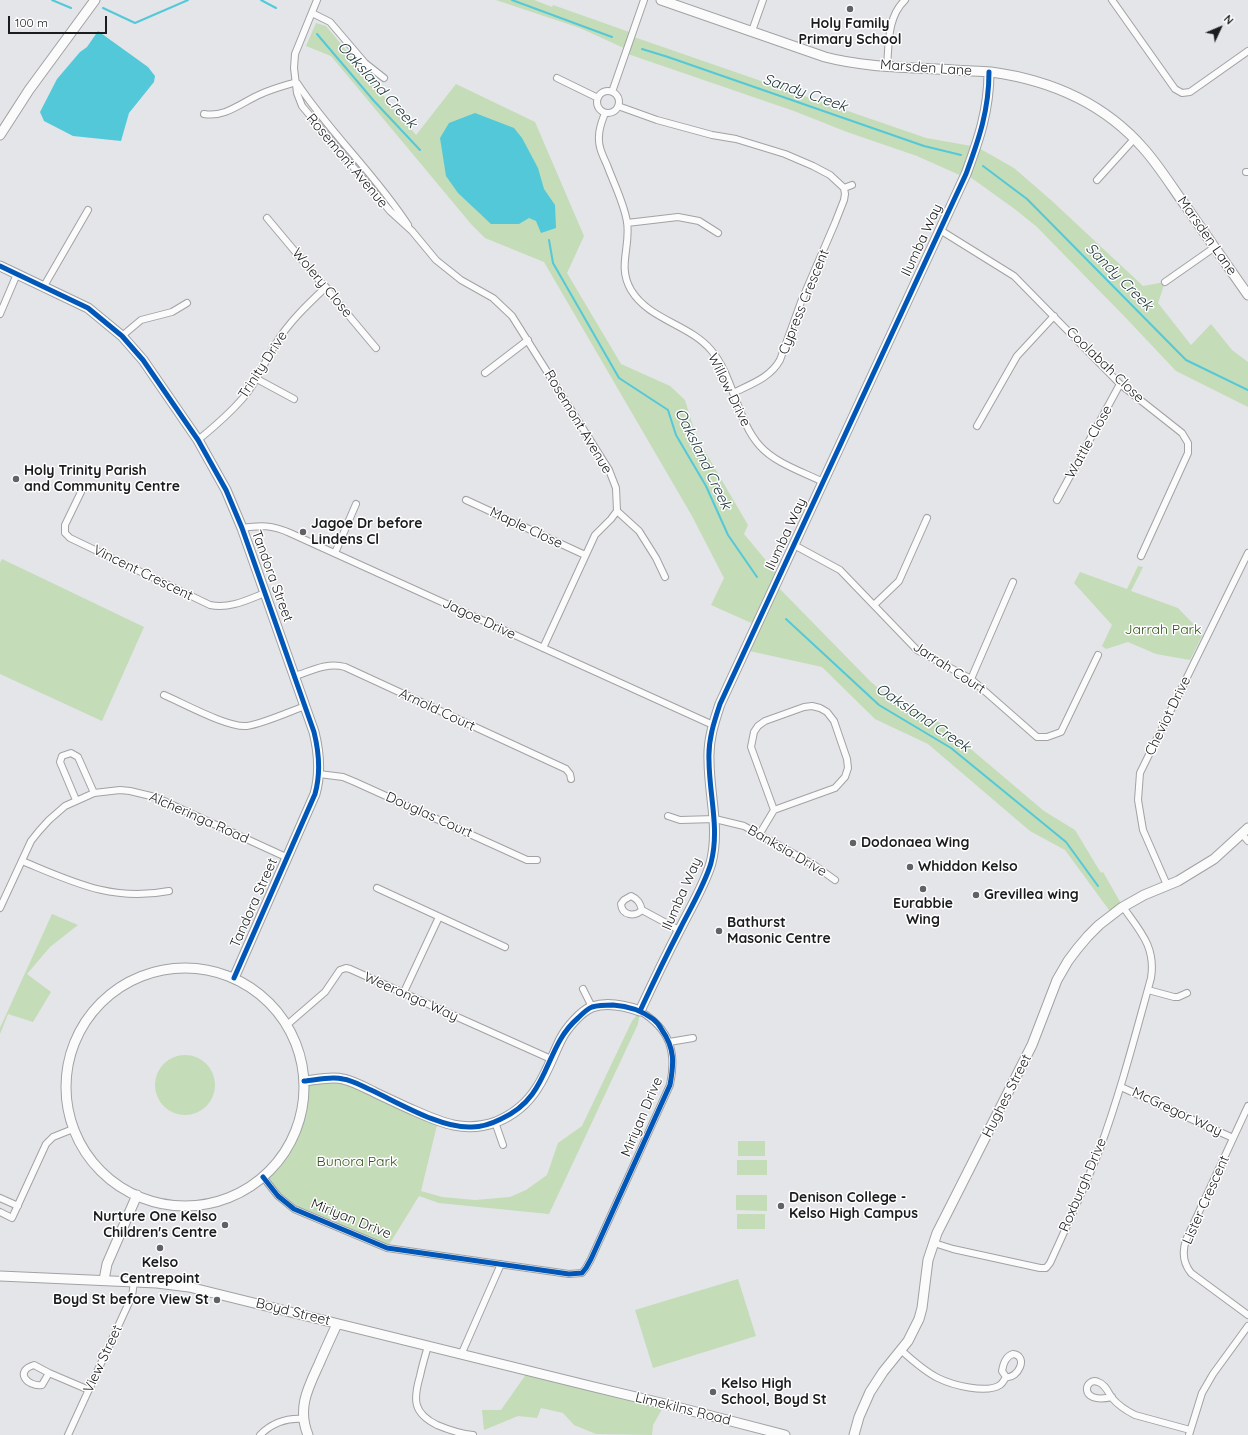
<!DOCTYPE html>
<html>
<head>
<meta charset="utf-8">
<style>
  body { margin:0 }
  #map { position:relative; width:1248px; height:1435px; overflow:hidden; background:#e3e5e8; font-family:Quicksand,sans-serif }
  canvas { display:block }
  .north { position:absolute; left:1200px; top:8px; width:40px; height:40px; -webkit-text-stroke:3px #fff; paint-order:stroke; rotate:46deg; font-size:11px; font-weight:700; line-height:16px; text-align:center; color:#1b1c1e }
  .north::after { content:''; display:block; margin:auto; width:14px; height:18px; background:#1b1c1e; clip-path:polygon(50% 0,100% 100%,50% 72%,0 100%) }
  .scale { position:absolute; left:8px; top:16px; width:99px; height:18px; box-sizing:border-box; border:2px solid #1b1c1e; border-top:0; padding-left:5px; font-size:12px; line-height:14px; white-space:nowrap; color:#1b1c1e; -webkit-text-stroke:3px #fff; paint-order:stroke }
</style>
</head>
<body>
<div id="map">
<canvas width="1248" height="1435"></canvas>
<div class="north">N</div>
<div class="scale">100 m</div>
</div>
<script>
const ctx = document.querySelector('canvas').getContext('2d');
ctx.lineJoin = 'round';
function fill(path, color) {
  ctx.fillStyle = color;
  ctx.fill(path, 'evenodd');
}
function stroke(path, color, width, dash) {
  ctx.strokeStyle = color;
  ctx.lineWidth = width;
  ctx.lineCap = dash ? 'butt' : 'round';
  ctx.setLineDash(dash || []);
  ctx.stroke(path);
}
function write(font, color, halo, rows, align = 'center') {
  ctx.font = font + ' Quicksand,sans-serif';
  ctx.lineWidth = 3;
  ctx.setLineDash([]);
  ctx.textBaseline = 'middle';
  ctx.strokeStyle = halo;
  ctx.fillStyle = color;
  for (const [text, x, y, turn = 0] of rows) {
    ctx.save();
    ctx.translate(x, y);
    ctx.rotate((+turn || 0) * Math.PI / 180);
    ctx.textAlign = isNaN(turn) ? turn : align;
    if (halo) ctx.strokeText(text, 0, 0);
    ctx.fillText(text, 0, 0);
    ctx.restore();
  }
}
const green = new Path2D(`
  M496,0H534L552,7L553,5L632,33L631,36L926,138L977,147L1014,168L1052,201L1143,286L1165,282L1158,303L1191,345L1211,324L1232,350L1248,362V407L1176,371L1124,316L1037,227L1016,210L966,174L964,177L917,156L847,132L794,111L625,53L626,49L580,28Z
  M316,23L326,26L416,135L456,84L535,122L584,236L567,273L621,364L670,386L685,400L696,436L748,525L744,534L779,576L776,585L870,681L894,702L940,723L1044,811L1075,830L1101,873L1103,872L1123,907L1112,914L1065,850L1030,831L928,744L875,719L822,667L745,650L756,625L711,605L724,578L692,516L544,262L485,238L471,224L331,56L306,46Z
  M2,559L144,627L102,721L0,674V563Z
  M1138,566L1143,567L1131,591L1178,608L1203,634L1190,660L1156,654L1128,642L1106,649L1102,646L1112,625L1074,583L1080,572L1127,589Z
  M52,914L78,925L50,947L27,974L51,992L33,1022L8,1014L0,1034V1028Z
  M640,1011L638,1024L549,1214L439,1203L419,1196L387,1248L294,1209L263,1177C284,1157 300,1132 304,1102C304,1095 304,1088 304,1081L342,1078L438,1121L421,1191L442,1197L475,1200L510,1197L526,1190L547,1175L558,1143L582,1126L632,1021Z
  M155 1085a30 30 0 1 1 60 0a30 30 0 1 1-60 0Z
  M738,1141H765V1156H738Z
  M737,1160H767V1175H737Z
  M736,1195H767V1211L736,1210Z
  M737,1214H765V1229H737Z
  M738,1279L756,1336L653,1368L635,1310Z
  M527,1373L665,1404L653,1425L652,1435L596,1434L574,1425L563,1413L541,1408L537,1418L518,1416L484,1430L482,1410H501Z`);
const water = new Path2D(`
  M98,31L148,67L155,76L154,82L129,113L121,141L73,136L44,121L40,112L57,79L80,52L87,47Z
  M475,113L514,128L522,138L538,168L544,189L555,205L556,228L541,233L536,221L529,218L519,224H491L458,193L446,176L440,138L449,123Z`);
const stream = new Path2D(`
  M52,0L71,8
  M261,0L276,8
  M512,0L612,37
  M103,8L135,23L188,0
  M317,34L374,101L420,150
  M642,49L668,57L924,146L961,155
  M983,166L1027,199L1186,360L1248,390
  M549,240L553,263L619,378L668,410L676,435L706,486L728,535L757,577
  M786,619L879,705L951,748L1066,842L1098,886`);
const street = new Path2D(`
  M317,0L295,54L294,68L297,93L302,106L390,211L412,231L436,260L461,280L493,298L512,316L609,470L616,488L617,511L611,519L595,535L543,648
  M1112,0L1175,89L1182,93L1190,92L1248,51
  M312,13L330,22L365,63L384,78
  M752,31L763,0
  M887,66C889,44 887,17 905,0
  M557,78L598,98
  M297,83C330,133 375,174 408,225
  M597 102a11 11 0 1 1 22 0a11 11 0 1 1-22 0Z
  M612,92L644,0
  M618,106L657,120L712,135L736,139L785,154L813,166L830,175L844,188L845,194L844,200L835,223L801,302L780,360C770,378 751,384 733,393
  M605,113C602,121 599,128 599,136C598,147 603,156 607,165C614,184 624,203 627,222C631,247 617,266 631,290C649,320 689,324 711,350C733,375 737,421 760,446C775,463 803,472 823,482
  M204,114C225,118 242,102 261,94C272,89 284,86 296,82
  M1246,172H1248
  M1097,180L1135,138
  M844,188L852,185
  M267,218L376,348
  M627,223L678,217L699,221L718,233
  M940,230L1014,276L1120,384L1182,433L1188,443V453L1141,556
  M1165,282L1215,247
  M44,286L88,210
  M0,314L17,274
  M122,336L141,320L172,312L187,303
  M485,373L528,340
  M257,379L294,399
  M977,426L1017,356L1054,316
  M198,440C214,427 230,413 243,398C257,382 264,363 275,345C288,323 307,305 326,287
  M81,492L65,525V533L70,538L210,605C230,609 247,600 265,593
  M466,500L585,555
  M1057,500L1120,384
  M617,511L639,531L656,558L665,577
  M242,528C261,525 272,525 290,533L713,725
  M794,545L840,570L917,650L971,679L1037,737H1047L1061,732L1098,655
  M335,553L356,504
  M874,605L899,581L927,518
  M295,676C311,671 327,662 345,667L566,769L570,774L571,779
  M971,679L1013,582
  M164,695C183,703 228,728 247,726C262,724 289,712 305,706
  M319,774L343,777L355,782L527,860H537
  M76,800L60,762L62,756L71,753L78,757L94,793
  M668,816L680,820L715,819L744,826L814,865L835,880
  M1242,834L1248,841
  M759,835L774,810L835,788L845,777L848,768L847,759L834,721L827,712L820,708L812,706L804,707L765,721L758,726L754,732L751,747L774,810
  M22,861C73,882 112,902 169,891
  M1167,885L1143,830L1138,800L1140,773L1248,553
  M377,888L505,947
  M0,908L31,841L39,831L49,820L65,806L94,793L120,790L130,791L155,797L288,858
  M642,910C640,903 638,899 631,896L624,900L621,904C622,916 635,917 642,910L679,930
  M583,989L592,1007
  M1148,990L1174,997H1178L1187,993
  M403,994L439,917
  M288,1024L325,992L340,970L346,968L350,969L551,1059
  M669,1042L693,1038
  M1121,1087L1233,1138
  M1248,1106L1186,1240C1182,1252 1183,1263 1191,1273L1248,1315
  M495,1122L503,1145
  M263,1177L278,1196L294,1209L387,1248L569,1274L582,1273L586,1268L591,1259L670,1085C677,1052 670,1029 640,1011
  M0,1198L18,1206
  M0,1212L12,1218L46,1144L53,1137L73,1129
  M934,1243L953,1249L1040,1268H1046L1050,1263C1067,1226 1084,1189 1099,1151C1120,1094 1135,1036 1151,978C1156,947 1140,931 1123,907
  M428,1346C425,1356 422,1366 420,1376C413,1400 413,1413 437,1425C449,1430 460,1434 473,1435
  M901,1350C912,1360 924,1371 938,1378C952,1385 986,1394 1000,1385C1003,1383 1004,1380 1006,1377
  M1013,1354C1029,1356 1018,1379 1006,1377L1002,1371C1003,1365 1006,1356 1013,1354Z
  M461,1355L501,1264
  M49,1373L34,1365C14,1371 27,1387 42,1385L49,1373L89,1390
  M1112,1397C1077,1405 1085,1376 1098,1382C1105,1384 1108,1392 1112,1398C1118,1405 1127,1411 1135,1415L1190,1430
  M68,1435L132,1296L134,1282
  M260,1435C272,1423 287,1418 303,1419
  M1189,1435L1202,1393L1213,1374L1248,1326`);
const secondary = new Path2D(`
  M661,0L825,57C867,68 911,67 954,70C966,71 979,71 991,72C1050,80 1104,103 1144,149C1159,166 1172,187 1185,205C1206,235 1227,265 1248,295
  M0,135L29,90L95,0
  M0,266L88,308L122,336L143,360L198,440L226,490L242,528L314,732C319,752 321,773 315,794L234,978
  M66 1087a119 119 0 1 1 238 0a119 119 0 1 1-238 0Z
  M304,1081C316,1080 331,1076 343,1079C353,1081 364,1087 374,1092C387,1098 401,1105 415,1111C442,1123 465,1133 496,1122C513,1115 527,1104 537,1088C547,1073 553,1055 561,1039C566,1029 581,1011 592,1007C607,1002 626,1006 640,1011C653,983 666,956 680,929C690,909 705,884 711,863C720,828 709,795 709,760C708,740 714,722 720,704L966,174C979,139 989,110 989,72
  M0,1276L157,1283L189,1287L590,1386L665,1404L785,1435
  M104,1280L107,1264L137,1195
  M308,1435C297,1408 308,1388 319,1364C325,1350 331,1337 337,1324
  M854,1435L859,1417L870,1392L883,1372L908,1341L919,1319L922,1308L928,1260L937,1233L1032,1045L1057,980L1068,961L1077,949L1088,936L1099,925L1121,908L1144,895L1178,881L1214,859L1248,828`);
const cycleway = new Path2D(`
  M0,266L88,308L122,336L143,360L198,440L226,490L242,528L314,732C319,752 321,773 315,794L234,978
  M640,1011C653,983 666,956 680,929C690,909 705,884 711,863C720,828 709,795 709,760C708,740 714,722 720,704L966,174C979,139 989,110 989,72
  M263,1177L278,1196L294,1209L387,1248L569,1274L582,1273L586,1268L591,1259L670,1085C674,1063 675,1049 662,1030C660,1026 657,1022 653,1019C641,1010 628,1006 613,1005C607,1005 599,1005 592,1007C587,1009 582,1014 578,1018C543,1048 551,1097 501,1119C493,1123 482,1127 472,1127C442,1129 399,1103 371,1090C362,1086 352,1080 343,1079C331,1076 316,1080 304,1081`);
const markers = [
  [850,9,4,"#616265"],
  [16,479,4,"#616265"],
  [303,532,4,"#616265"],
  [853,843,4,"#616265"],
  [910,867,4,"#616265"],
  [923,889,4,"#616265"],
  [976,895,4,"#616265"],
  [719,931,4,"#616265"],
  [781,1206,4,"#616265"],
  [225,1225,4,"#616265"],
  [160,1248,4,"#616265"],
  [217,1300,4,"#616265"],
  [713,1392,4,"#616265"]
];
const poiNames = [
  ["Holy Family",850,24,"center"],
  ["Primary School",850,40,"center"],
  ["Holy Trinity Parish",24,471],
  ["and Community Centre",24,487],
  ["Jagoe Dr before",311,524],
  ["Lindens Cl",311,540],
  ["Dodonaea Wing",861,843],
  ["Whiddon Kelso",918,867],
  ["Grevillea wing",984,895],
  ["Eurabbie",923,904,"center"],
  ["Wing",923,920,"center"],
  ["Bathurst",727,923],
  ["Masonic Centre",727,939],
  ["Denison College -",789,1198],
  ["Kelso High Campus",789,1214],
  ["Nurture One Kelso",217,1217,"right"],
  ["Children's Centre",217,1233,"right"],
  ["Kelso",160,1263,"center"],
  ["Centrepoint",160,1279,"center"],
  ["Boyd St before View St",209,1300,"right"],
  ["Kelso High",721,1384],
  ["School, Boyd St",721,1400]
];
const streetNames = [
  ["Marsden Lane",926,68,4],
  ["Rosemont Avenue",347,161,50],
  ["Marsden Lane",1207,236,55],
  ["Ilumba Way",922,240,-65],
  ["Wolery Close",322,283,50],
  ["Cypress Crescent",804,302,-68],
  ["Trinity Drive",263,365,-57],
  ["Coolabah Close",1105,365,44],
  ["Willow Drive",729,390,64],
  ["Rosemont Avenue",578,422,59],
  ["Wattle Close",1089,442,-61],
  ["Maple Close",526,528,25],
  ["Ilumba Way",786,534,-65],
  ["Vincent Crescent",143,573,26],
  ["Tandora Street",272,576,70],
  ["Jagoe Drive",479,619,25],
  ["Jarrah Court",949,668,33],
  ["Arnold Court",437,710,25],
  ["Cheviot Drive",1168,716,-64],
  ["Douglas Court",429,815,24],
  ["Alcheringa Road",199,818,24],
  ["Banksia Drive",787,851,30],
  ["Ilumba Way",682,894,-66],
  ["Tandora Street",254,903,-66],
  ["Weeronga Way",411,997,24],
  ["Hughes Street",1007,1096,-63],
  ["McGregor Way",1177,1112,25],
  ["Miriyan Drive",642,1117,-67],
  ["Roxburgh Drive",1083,1185,-67],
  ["Lister Crescent",1206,1200,-66],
  ["Miriyan Drive",351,1219,22],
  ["Boyd Street",293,1312,14],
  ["View Street",103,1359,-65],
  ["Limekilns Road",683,1409,14]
];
const parkNames = [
  ["Jarrah Park",1163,630],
  ["Bunora Park",357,1162]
];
const waterNames = [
  ["Oaksland Creek",377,85,48],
  ["Sandy Creek",805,93,19],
  ["Sandy Creek",1119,277,45],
  ["Oaksland Creek",703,459,64],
  ["Oaksland Creek",923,718,34]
];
fill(green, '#c4dcb7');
fill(water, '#53c8d9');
stroke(stream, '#53c8d9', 2);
stroke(street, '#a1a2a4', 8);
stroke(secondary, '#a1a2a4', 11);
stroke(street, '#fbfbfc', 6);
stroke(secondary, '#fbfbfc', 9);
stroke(cycleway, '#0057b8', 5);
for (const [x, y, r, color] of markers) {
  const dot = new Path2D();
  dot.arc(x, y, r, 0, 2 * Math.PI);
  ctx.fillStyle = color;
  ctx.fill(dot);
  stroke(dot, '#fff', 1.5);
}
write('bold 14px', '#1b1c1e', '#fff', poiNames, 'left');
write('14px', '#1b1c1e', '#fff', streetNames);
write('14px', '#33531a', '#fff', parkNames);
write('italic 15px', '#21393e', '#fff', waterNames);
</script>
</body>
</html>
